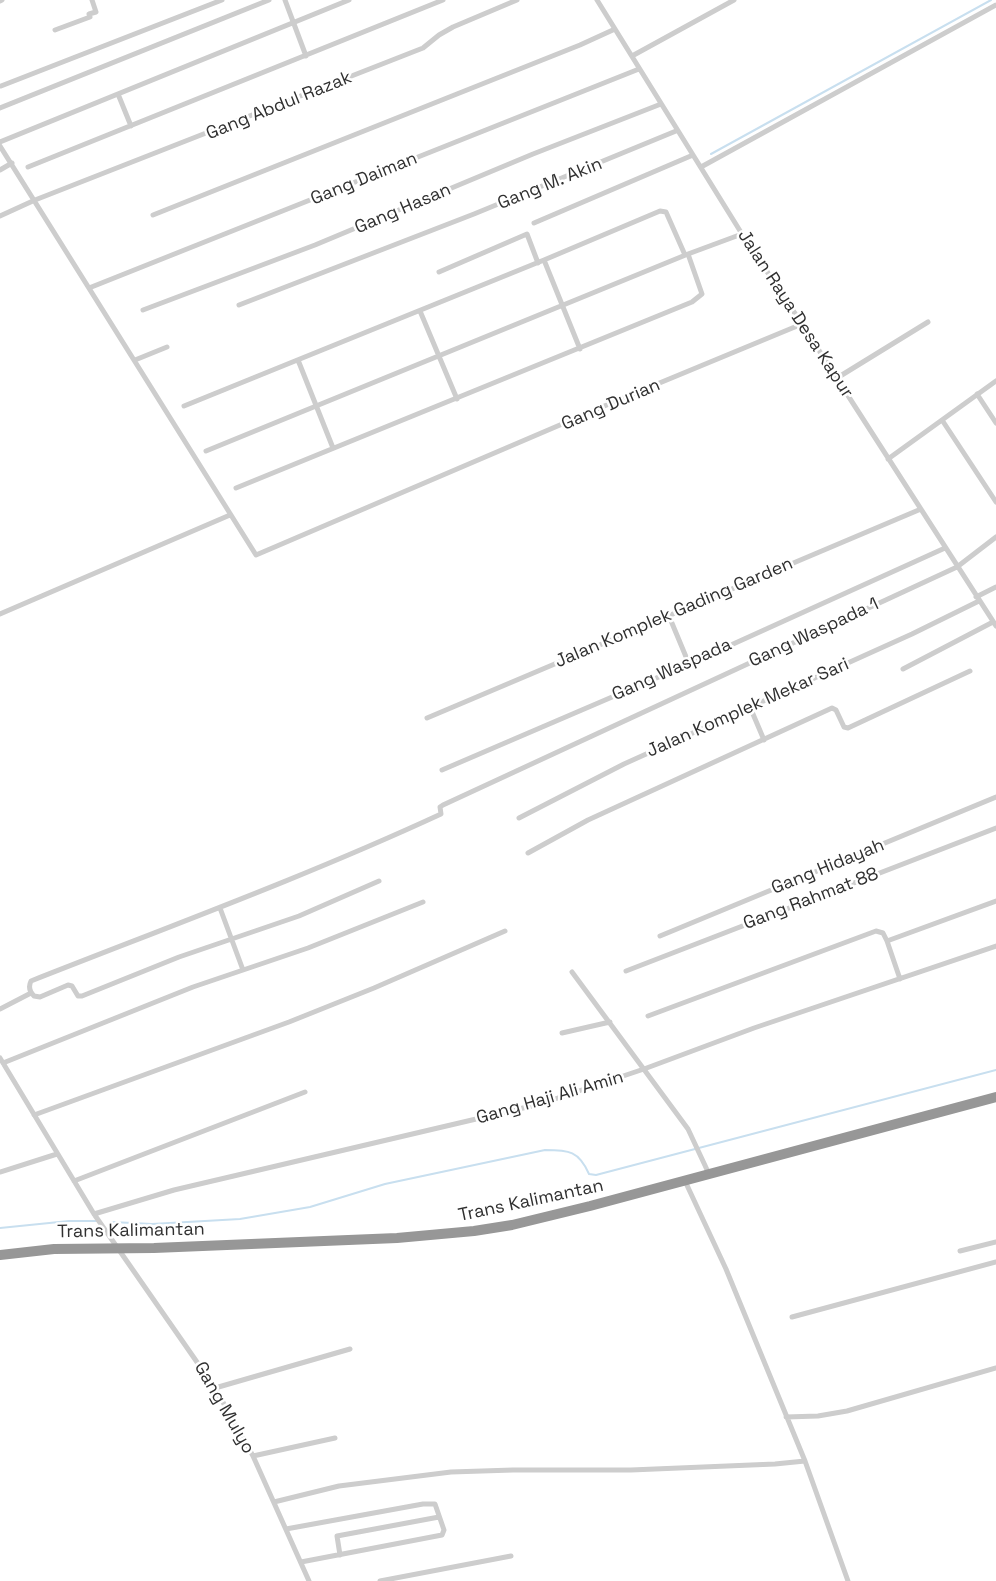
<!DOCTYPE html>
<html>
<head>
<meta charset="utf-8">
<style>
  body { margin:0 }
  canvas { display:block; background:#fff }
</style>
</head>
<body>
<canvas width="996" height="1581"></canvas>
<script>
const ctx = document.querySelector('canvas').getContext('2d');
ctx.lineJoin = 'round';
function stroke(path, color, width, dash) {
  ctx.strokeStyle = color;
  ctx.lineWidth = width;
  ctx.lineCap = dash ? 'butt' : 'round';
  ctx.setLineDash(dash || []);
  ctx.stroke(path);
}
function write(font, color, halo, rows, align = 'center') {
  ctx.font = font + ' "Space Grotesk",sans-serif';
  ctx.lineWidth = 5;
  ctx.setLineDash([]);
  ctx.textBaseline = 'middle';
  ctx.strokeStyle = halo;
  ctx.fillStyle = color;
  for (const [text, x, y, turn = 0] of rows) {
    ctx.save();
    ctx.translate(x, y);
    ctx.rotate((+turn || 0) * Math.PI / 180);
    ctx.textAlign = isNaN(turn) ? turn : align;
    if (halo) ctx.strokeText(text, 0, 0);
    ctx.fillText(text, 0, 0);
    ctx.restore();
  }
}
const stream = new Path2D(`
  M711,154L991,0
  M112,1222L152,1224L240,1219L310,1207L385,1184L545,1150C569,1150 579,1151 589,1174L596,1175L996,1070
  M0,1228L69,1221H97`);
const street = new Path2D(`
  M285,0L306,56
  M597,0L742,234L802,324L996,626
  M0,1L2,0
  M55,30L90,17L89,14L96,12L92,0
  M632,56L734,0
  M1,86L222,0
  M118,94L131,126
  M0,108L269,0
  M0,142L349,0
  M0,146L256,555L616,401L802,324
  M28,167L443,0
  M701,167L996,5
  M0,170L12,163
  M153,215L580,45L615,29
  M0,216L35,200L423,48L439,35L453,27L517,0
  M534,223L693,155
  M544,260L660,211L666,212L685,255
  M439,272L527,234L538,263
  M89,288L639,69
  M239,305L474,214L676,131
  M143,310L315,245L533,154L661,104
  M420,311L457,399
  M135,360L167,347
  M298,360L333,448
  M837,378L928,322
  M977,394L996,423
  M184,406L544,260L580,349
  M942,420L996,502
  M206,451L688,254L742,234
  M888,459L996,381
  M236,488L692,302L702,294L688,254
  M976,597L996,587
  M0,614L230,515
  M669,616L689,664
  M903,669L993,622
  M750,707L764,740
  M427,718L921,509
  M442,770L689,664L945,548
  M519,818L624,764L912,634L979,601
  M528,853L588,820L832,708L836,710L844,727L848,728L970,671
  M379,881L299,916L179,957L82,996H78L72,986L68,985L40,997L34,996C30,992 28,987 31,981C168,927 307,876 441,814L440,807L443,805L957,567L996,537
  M220,908L243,970
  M660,936L996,797
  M887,941L900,979
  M626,971L996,828
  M572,972L688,1129L709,1174
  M0,1009L31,993
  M648,1016L876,931L883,933L887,941L996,901
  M562,1033L610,1022
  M0,1058L94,1214L215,1388L253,1456L309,1581
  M3,1063L193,987L308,948L423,902
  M34,1115L289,1022L374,988L505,931
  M0,1172L57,1154
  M74,1181L305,1092
  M94,1214L174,1190L540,1104L644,1069L754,1028L996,946
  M960,1251L996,1242
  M792,1317L996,1262
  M215,1388L350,1349
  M786,1417L818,1416L847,1411L996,1368
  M253,1456L335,1438
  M805,1461L848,1581
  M274,1502L339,1486L451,1472L513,1470H631L775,1464L805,1461L726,1269L685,1181
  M286,1529L423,1504H435L444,1530L442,1535L301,1562
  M340,1555L337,1536L439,1517
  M380,1581L511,1556`);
const highway = new Path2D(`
  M0,1255L54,1249L154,1248L397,1238L474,1231L512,1225L590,1206L996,1097`);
const streetNames = [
  ["Gang Abdul Razak",279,106,-22],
  ["Gang Daiman",364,179,-22],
  ["Gang M. Akin",550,184,-22],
  ["Gang Hasan",403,209,-23],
  ["Jalan Raya Desa Kapur",795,314,57],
  ["Gang Durian",611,405,-23],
  ["Jalan Komplek Gading Garden",674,613,-23],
  ["Gang Waspada 1",814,633,-25],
  ["Gang Waspada",672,670,-24],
  ["Jalan Komplek Mekar Sari",748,708,-24],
  ["Gang Hidayah",828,867,-22],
  ["Gang Rahmat 88",811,899,-21],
  ["Gang Haji Ali Amin",550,1098,-16],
  ["Trans Kalimantan",531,1201,-12],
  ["Trans Kalimantan",131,1231,-1],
  ["Gang Mulyo",224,1408,60]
];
stroke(stream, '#c8dfef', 2);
stroke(street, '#cdcdcd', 5);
stroke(highway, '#979797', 10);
write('18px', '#303030', '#fff', streetNames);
</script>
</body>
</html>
